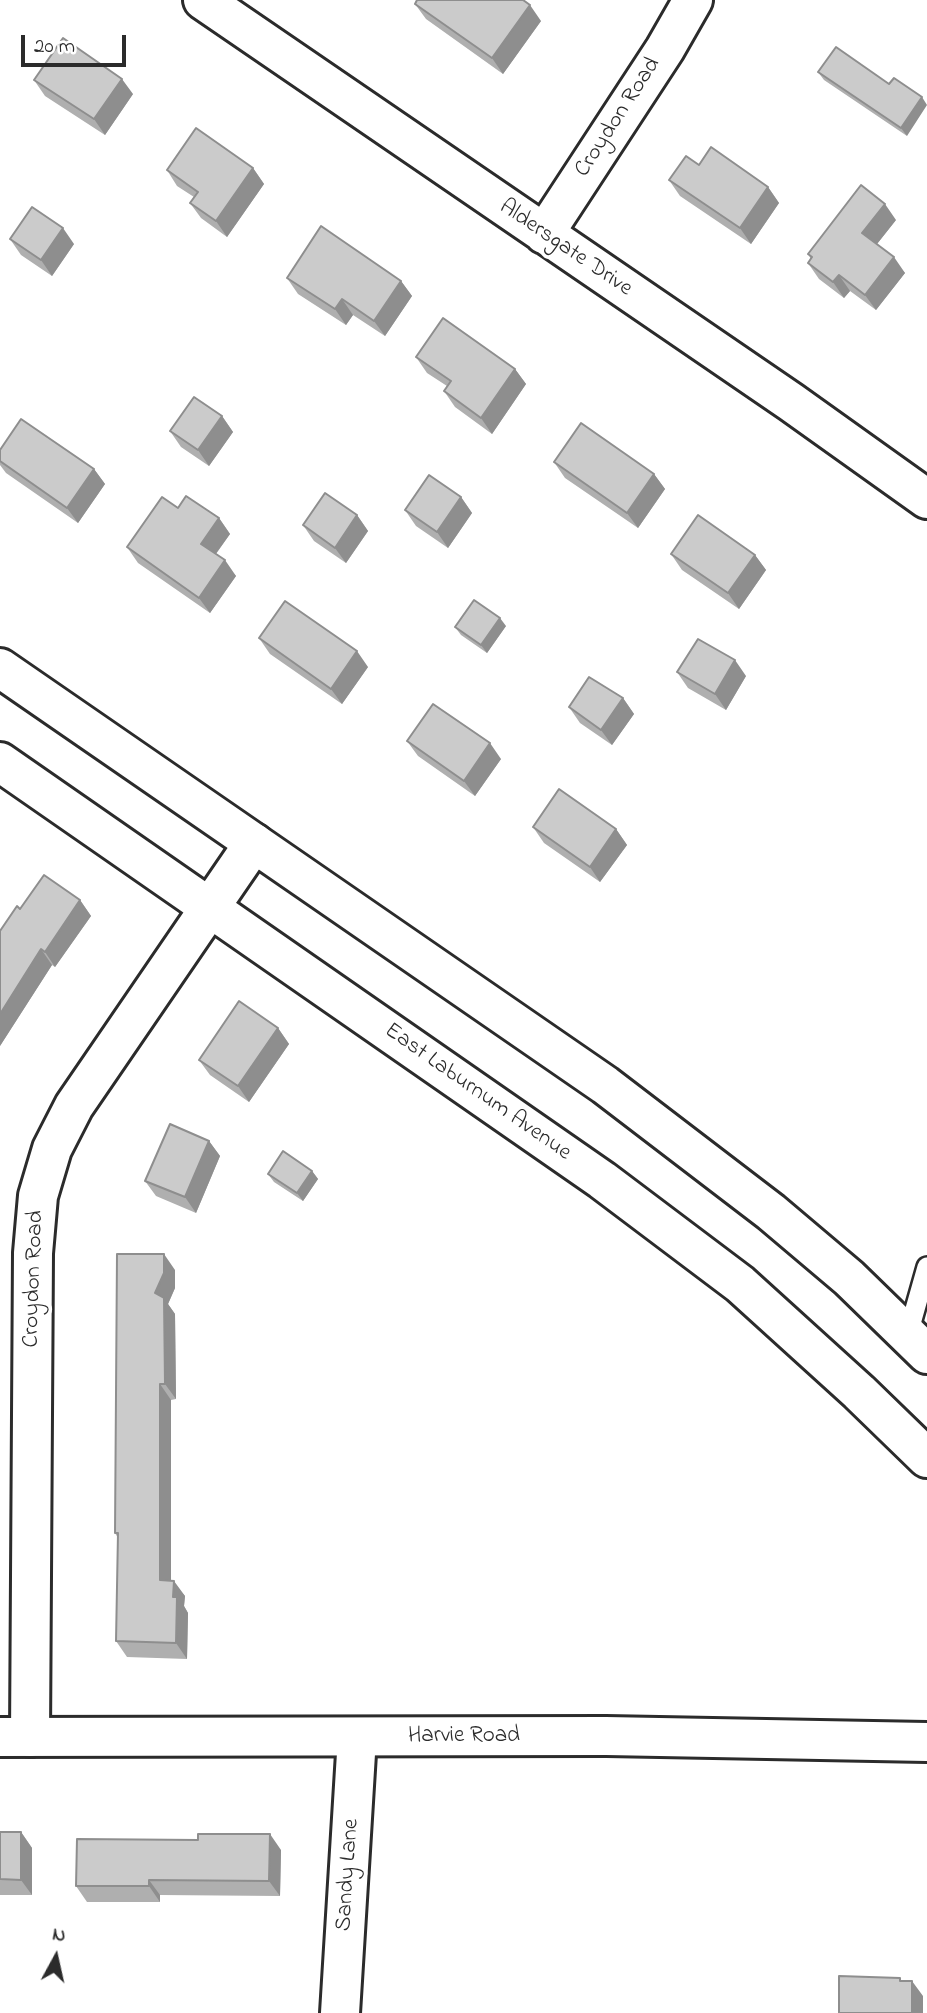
<!DOCTYPE html>
<html>
<head>
<meta charset="utf-8">
<style>
  body { margin:0 }
  #map { position:relative; width:927px; height:2013px; overflow:hidden; background:#fff; font-family:"Indie Flower",sans-serif }
  canvas { display:block }
  .north { position:absolute; left:21px; top:1922px; width:70px; height:70px; -webkit-text-stroke:5px #fff; paint-order:stroke; rotate:8deg; font-size:19px; font-weight:700; line-height:28px; text-align:center; color:#2b2b2b }
  .north::after { content:''; display:block; margin:auto; width:24px; height:32px; background:#2b2b2b; clip-path:polygon(50% 0,100% 100%,50% 72%,0 100%) }
  .scale { position:absolute; left:21px; top:35px; width:105px; height:32px; box-sizing:border-box; border:4px solid #2b2b2b; border-top:0; padding-left:9px; font-size:21px; line-height:24px; white-space:nowrap; color:#2b2b2b; -webkit-text-stroke:5px #fff; paint-order:stroke }
</style>
</head>
<body>
<div id="map">
<canvas width="927" height="2013"></canvas>
<div class="north">N</div>
<div class="scale">20 m</div>
</div>
<script>
const ctx = document.querySelector('canvas').getContext('2d');
ctx.lineJoin = 'round';
function stroke(path, color, width, dash) {
  ctx.strokeStyle = color;
  ctx.lineWidth = width;
  ctx.lineCap = dash ? 'butt' : 'round';
  ctx.setLineDash(dash || []);
  ctx.stroke(path);
}
function fill(path, color) {
  ctx.fillStyle = color;
  ctx.fill(path, 'evenodd');
}
function write(font, color, halo, rows, align = 'center') {
  ctx.font = font + ' "Indie Flower",sans-serif';
  ctx.lineWidth = 7;
  ctx.setLineDash([]);
  ctx.textBaseline = 'middle';
  ctx.strokeStyle = halo;
  ctx.fillStyle = color;
  for (const [text, x, y, turn = 0] of rows) {
    ctx.save();
    ctx.translate(x, y);
    ctx.rotate((+turn || 0) * Math.PI / 180);
    ctx.textAlign = isNaN(turn) ? turn : align;
    if (halo) ctx.strokeText(text, 0, 0);
    ctx.fillText(text, 0, 0);
    ctx.restore();
  }
}
const service = new Path2D(`
  M908,1334L927,1267`);
const minor = new Path2D(`
  M203,0L791,402L927,499
  M544,234L665,49L693,0
  M30,1737L33,1253L38,1196L52,1149L74,1106L254,843
  M340,2013L357,1737`);
const tertiary = new Path2D(`
  M0,1737L606,1736L927,1742`);
const primary = new Path2D(`
  M0,668L605,1085L771,1212L849,1278L927,1354
  M0,762L602,1180L740,1284L859,1392L927,1458`);
const wall = new Path2D(`
  M415,4L541,21L503,74L426,19Z
  M818,72L889,84L907,136L824,80Z
  M34,80L133,94L105,135L45,96Z
  M699,165L768,187L779,203L751,244L680,196L669,180Z
  M253,168L264,184L227,237L201,218L190,203L194,197L177,186L167,170Z
  M896,220L877,244L905,273L876,310L850,291L844,298L819,279L808,263L811,259L808,254Z
  M10,239L74,244L52,276L21,255Z
  M287,278L401,281L412,296L385,336L353,315L346,325L298,294Z
  M416,357L515,369L526,384L492,434L455,407L444,391L447,386L427,373Z
  M222,416L233,432L209,466L181,447L170,431Z
  M0,450L94,469L105,484L78,523L6,473L0,465Z
  M554,462L654,474L665,489L638,528L565,478Z
  M461,497L472,513L448,548L416,526L405,510Z
  M178,508L219,518L230,534L216,554L236,576L210,613L138,563L127,547Z
  M357,515L368,531L346,563L314,541L303,525Z
  M671,554L755,555L766,570L739,609L682,570Z
  M506,626L487,653L461,635L455,627Z
  M259,638L368,667L342,704L270,654Z
  M677,672L746,676L726,710L688,688Z
  M623,698L634,714L612,745L580,723L569,707Z
  M407,741L501,759L475,796L418,756Z
  M533,827L616,829L627,845L600,882L544,843Z
  M80,900L91,916L55,967L52,965L0,1046L20,909Z
  M278,1028L289,1044L249,1102L210,1075L199,1060Z
  M209,1141L220,1156L196,1213L156,1196L145,1181Z
  M312,1171L318,1179L303,1201L274,1182L268,1174Z
  M175,1270V1288L168,1304L175,1314L176,1399L171,1400V1581L185,1596L184,1606L188,1613L187,1659L127,1657L116,1641L118,1538L115,1533Z
  M0,1832H21L32,1848V1895H0Z
  M281,1850L280,1896L160,1895V1902H87L76,1886Z`);
const shadedWall = new Path2D(`
  M530,5L541,21L503,74L492,58Z
  M122,79L133,94L105,135L94,119Z
  M922,97L927,105L907,136L901,128Z
  M253,168L264,184L227,237L216,221Z
  M768,187L779,203L751,244L740,228Z
  M885,204L896,220L873,249L862,233Z
  M63,228L74,244L52,276L41,260Z
  M894,257L905,273L876,310L865,295Z
  M839,275L850,291L844,298L833,282Z
  M401,281L412,296L385,336L374,321Z
  M342,299L353,315L346,325L335,309Z
  M515,369L526,384L492,434L481,418Z
  M222,416L233,432L209,466L198,450Z
  M94,469L105,484L78,523L67,508Z
  M654,474L665,489L638,528L627,513Z
  M461,497L472,513L448,548L437,532Z
  M357,515L368,531L346,563L335,548Z
  M219,518L230,534L212,559L201,544Z
  M755,555L766,570L739,609L728,593Z
  M225,560L236,576L210,613L199,598Z
  M500,618L506,626L487,653L481,645Z
  M357,651L368,667L342,704L331,689Z
  M735,660L746,676L726,710L715,694Z
  M623,698L634,714L612,745L601,730Z
  M490,743L501,759L475,796L464,781Z
  M616,829L627,845L600,882L590,867Z
  M80,900L91,916L55,967L45,952Z
  M41,949L52,965L0,1046V1014Z
  M278,1028L289,1044L249,1102L238,1086Z
  M209,1141L220,1156L196,1213L185,1197Z
  M312,1171L318,1179L303,1201L297,1193Z
  M164,1254L175,1270V1288L168,1304L175,1314L176,1399L165,1384L155,1293Z
  M160,1384L171,1400V1596L160,1580Z
  M174,1581L185,1596L184,1606L188,1613L187,1659L176,1643L173,1597Z
  M21,1832L32,1848V1895L21,1880Z
  M270,1834L281,1850L280,1896L269,1881Z
  M149,1880L160,1895V1902L149,1886Z
  M912,1981L923,1996V2013H912Z`);
const building = new Path2D(`
  M417,0H523L530,5L492,58L415,4Z
  M63,38L122,79L94,119L34,80Z
  M836,47L889,84L894,78L922,97L901,128L818,72Z
  M196,128L253,168L216,221L190,203L198,192L167,170Z
  M711,147L768,187L740,228L669,180L686,156L699,165Z
  M861,185L885,204L862,233L894,257L865,295L839,275L833,282L808,263L812,257L808,254Z
  M32,207L63,228L41,260L10,239Z
  M321,226L401,281L374,321L342,299L335,309L287,278Z
  M443,318L515,369L481,418L444,391L451,381L416,357Z
  M194,397L222,416L198,450L170,431Z
  M21,419L94,469L67,508L0,461V450Z
  M581,423L654,474L627,513L554,462Z
  M429,475L461,497L437,532L405,510Z
  M325,493L357,515L335,548L303,525Z
  M186,496L219,518L201,544L225,560L199,598L127,547L162,497L178,508Z
  M698,515L755,555L728,593L671,554Z
  M474,600L500,618L481,645L455,627Z
  M285,601L357,651L331,689L259,638Z
  M698,639L735,660L715,694L677,672Z
  M589,677L623,698L601,730L569,707Z
  M433,704L490,743L464,781L407,741Z
  M559,789L616,829L590,867L533,827Z
  M44,875L80,900L45,952L41,949L0,1014V931L17,906L20,909Z
  M239,1001L278,1028L238,1086L199,1060Z
  M170,1124L209,1141L185,1197L145,1181Z
  M283,1151L312,1171L297,1193L268,1174Z
  M117,1254H164V1273L155,1293L164,1298L165,1384H160V1580L174,1581L173,1597H177L176,1643L116,1641L118,1533H115Z
  M0,1832H21V1880L0,1879Z
  M198,1834H270L269,1881L149,1880V1886H76L77,1839L198,1840Z
  M839,1976L900,1978V1981H912V2013H839Z`);
const streetNames = [
  ["Croydon Road",619,118,-57],
  ["Aldersgate Drive",565,249,34],
  ["East Laburnum Avenue",477,1093,35],
  ["Croydon Road",35,1279,-88],
  ["Harvie Road",464,1737],
  ["Sandy Lane",349,1875,-86]
];
stroke(service, '#2b2b2b', 24);
stroke(minor, '#2b2b2b', 44);
stroke(tertiary, '#2b2b2b', 44);
stroke(primary, '#2b2b2b', 44);
stroke(service, '#fff', 19);
stroke(minor, '#fff', 38);
stroke(tertiary, '#fff', 38);
stroke(primary, '#fff', 38);
fill(wall, '#afafaf');
fill(shadedWall, '#8e8e8e');
fill(building, '#cbcbcb');
stroke(building, '#8e8e8e', 2);
write('23px', '#2b2b2b', '#fff', streetNames);
</script>
</body>
</html>
